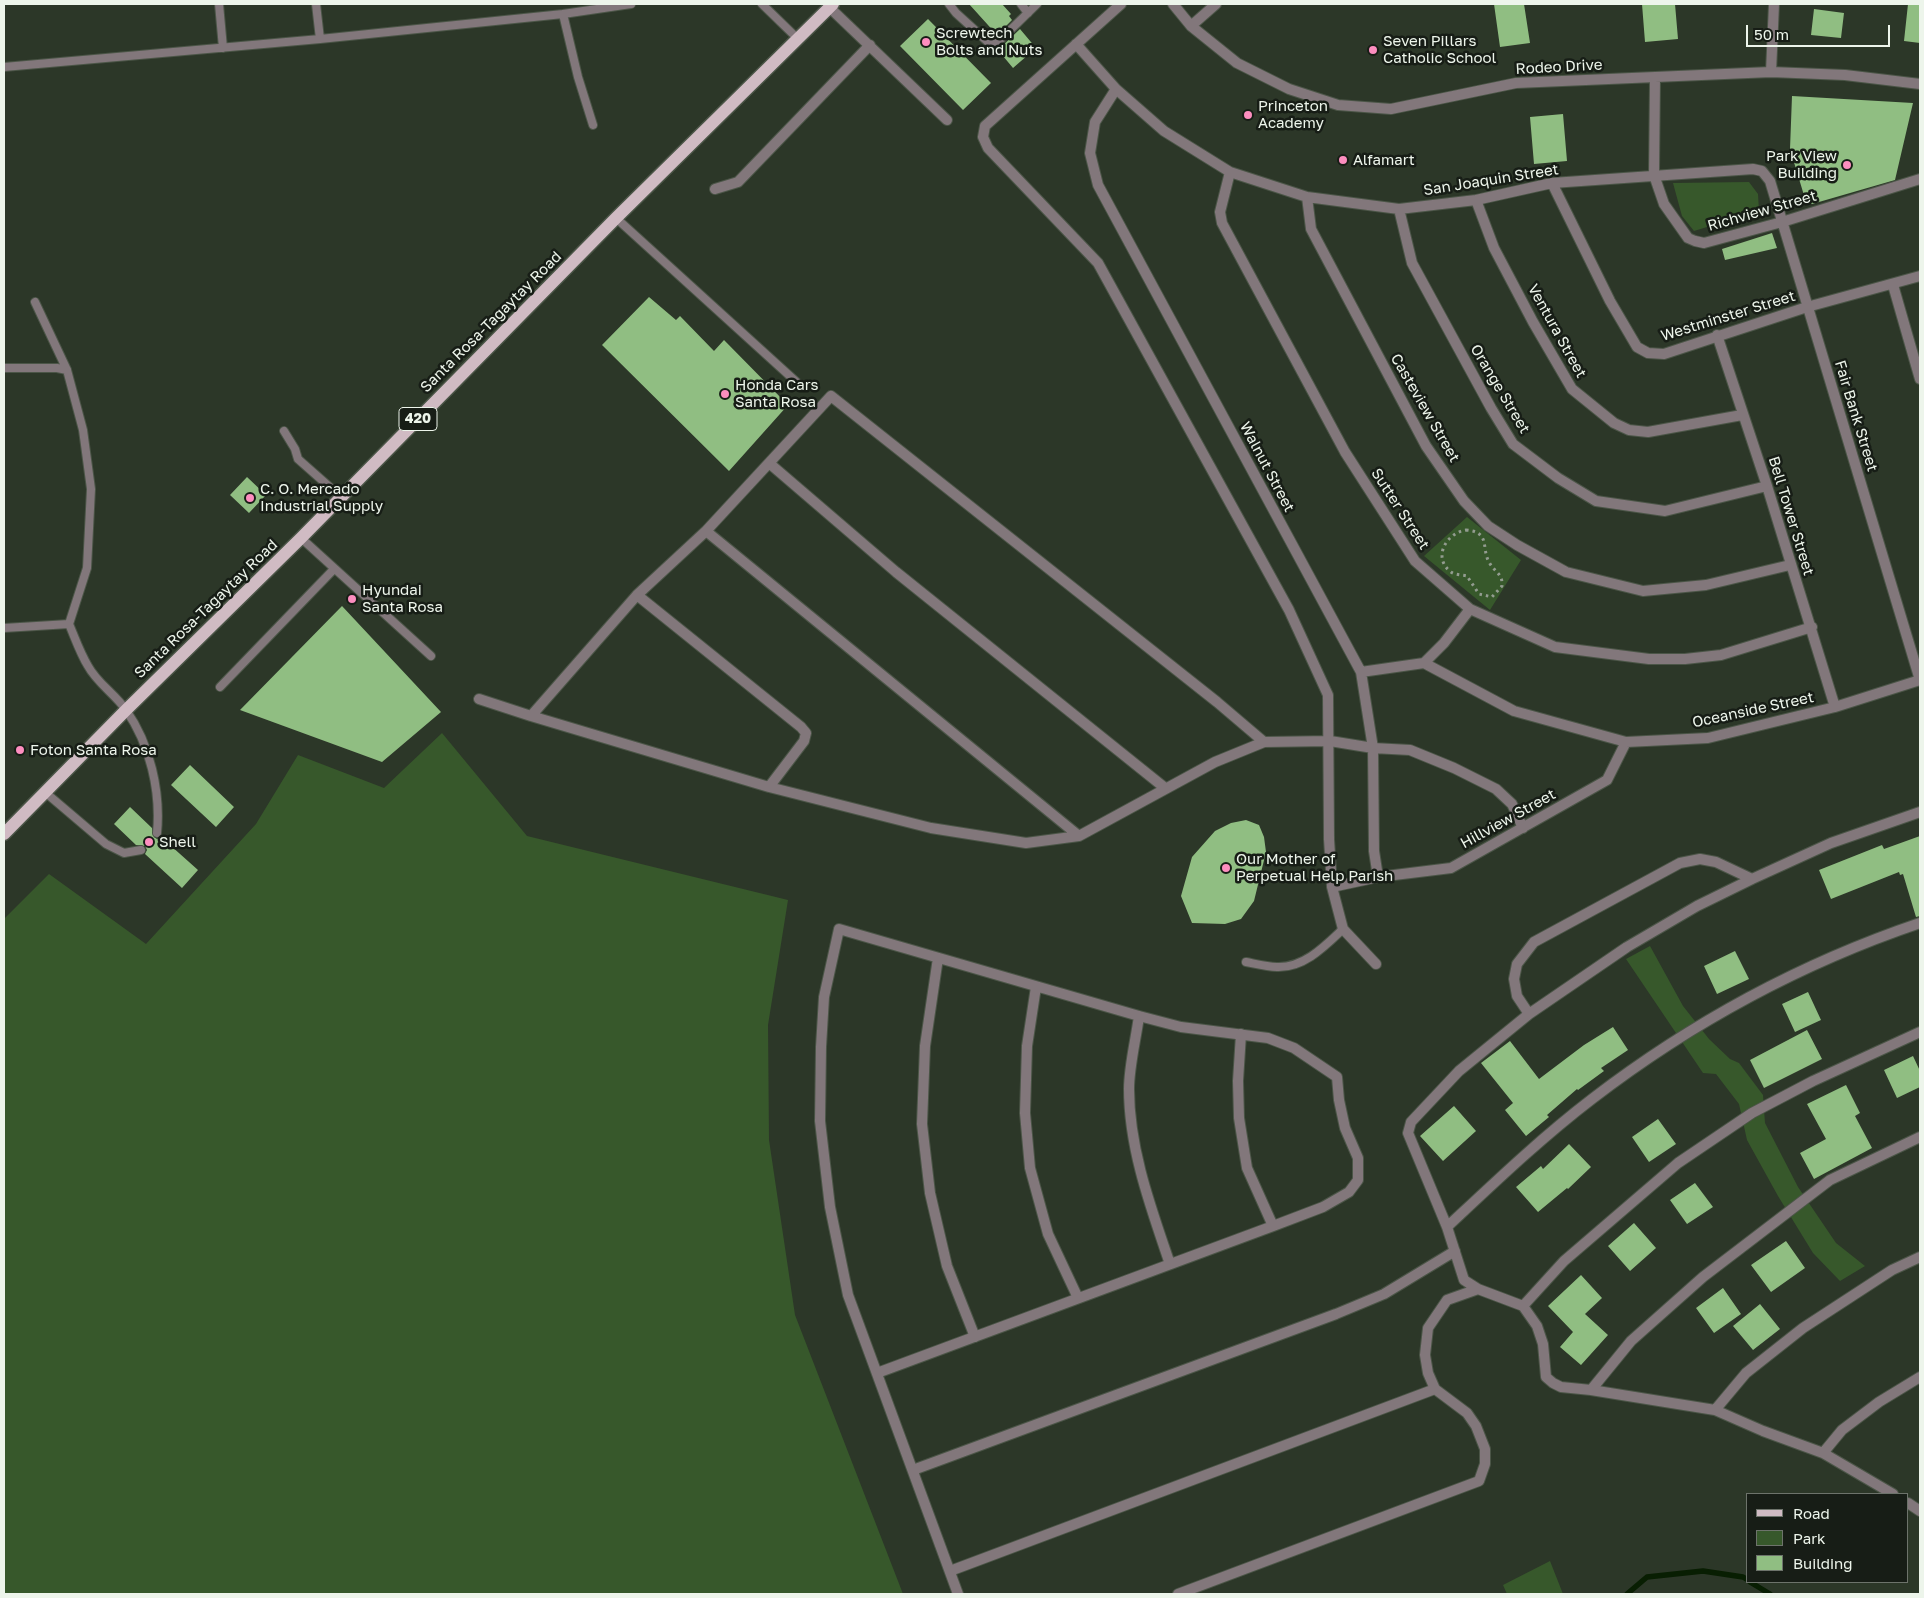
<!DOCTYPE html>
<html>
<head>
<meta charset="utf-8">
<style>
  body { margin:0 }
  #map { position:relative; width:1924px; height:1598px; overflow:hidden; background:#2c3728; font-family:"Golos Text",sans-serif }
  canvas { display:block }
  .frame { position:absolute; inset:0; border:5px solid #edf5eb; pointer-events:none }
  .legend { position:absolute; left:1746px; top:1493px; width:162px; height:90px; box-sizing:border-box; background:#171d16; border:1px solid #6d736b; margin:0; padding:6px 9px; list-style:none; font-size:15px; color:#edf5eb }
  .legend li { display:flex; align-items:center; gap:10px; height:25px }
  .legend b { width:25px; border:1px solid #6d736b }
  .scale { position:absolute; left:1746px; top:25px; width:144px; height:22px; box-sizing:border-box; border:2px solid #edf5eb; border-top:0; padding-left:6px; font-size:15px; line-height:18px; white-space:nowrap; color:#edf5eb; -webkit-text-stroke:4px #171d16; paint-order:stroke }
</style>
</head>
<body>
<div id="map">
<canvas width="1924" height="1598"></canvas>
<div class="frame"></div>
<ul class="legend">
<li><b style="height:6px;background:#d0bbc3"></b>Road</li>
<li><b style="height:14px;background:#37582b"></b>Park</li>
<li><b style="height:14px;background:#90be82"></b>Building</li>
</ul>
<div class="scale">50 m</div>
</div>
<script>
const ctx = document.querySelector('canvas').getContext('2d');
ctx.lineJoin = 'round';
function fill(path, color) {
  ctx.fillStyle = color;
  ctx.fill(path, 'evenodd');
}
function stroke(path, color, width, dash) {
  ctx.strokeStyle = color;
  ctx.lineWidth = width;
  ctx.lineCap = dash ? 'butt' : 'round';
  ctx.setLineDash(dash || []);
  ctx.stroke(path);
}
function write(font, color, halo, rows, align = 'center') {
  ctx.font = font + ' "Golos Text",sans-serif';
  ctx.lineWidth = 5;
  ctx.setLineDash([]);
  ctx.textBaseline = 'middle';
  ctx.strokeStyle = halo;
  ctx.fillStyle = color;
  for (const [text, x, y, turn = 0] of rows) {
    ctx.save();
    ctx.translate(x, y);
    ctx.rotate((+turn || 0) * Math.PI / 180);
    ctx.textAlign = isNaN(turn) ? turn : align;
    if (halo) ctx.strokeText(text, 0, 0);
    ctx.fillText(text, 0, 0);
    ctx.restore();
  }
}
const green = new Path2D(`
  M1749,182L1758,194L1759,211L1694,231L1682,216L1673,183Z
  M1467,517L1521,560L1490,610L1424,556Z
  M442,733L527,836L788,900L768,1025L769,1140L795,1315L903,1594H4V919L49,874L146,944L256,824L298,755L384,788Z
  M1650,946L1683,1006L1709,1039L1730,1059L1739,1063L1763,1095L1765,1123L1798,1187L1836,1243L1865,1266L1840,1281L1813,1253L1778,1196L1747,1140L1739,1104L1716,1074L1703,1073L1626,959Z
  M1550,1561L1563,1594H1507L1503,1585Z`);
const stream = new Path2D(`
  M1750,1582L1770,1594
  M1627,1594L1647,1577L1703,1571L1743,1577L1748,1580`);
const building = new Path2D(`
  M969,4H1002L1011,14L1009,16L1012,20L997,35Z
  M1494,4H1524L1530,43L1500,47Z
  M1642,4H1675L1678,39L1645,42Z
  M1908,4H1920V43L1904,41Z
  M1814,9L1844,13L1841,38L1811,35Z
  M928,19L991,83L963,110L900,46Z
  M1020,29L1036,48L1013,68L998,50Z
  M1792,96L1913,103L1895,180L1812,204L1806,202L1790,149Z
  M1563,114L1567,161L1534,164L1530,117Z
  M1772,233L1777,248L1725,260L1722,249Z
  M649,297L676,320L680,316L714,351L724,340L788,405L729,471L602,345Z
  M247,477L266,495L249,513L230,495Z
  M342,606L441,712L382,762L240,710Z
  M190,765L234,807L216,827L171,785Z
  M130,807L152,828L154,837L157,839L161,837L198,870L182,888L145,854L147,850L145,846L136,845L114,824Z
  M1246,820L1259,825L1264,837L1266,852L1254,901L1241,919L1225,924L1192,923L1181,896L1192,857L1215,831L1231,823Z
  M1920,836V916L1916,917L1903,874L1900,875L1899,872L1831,899L1819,870L1882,845L1884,849Z
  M1735,951L1749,979L1717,994L1704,966Z
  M1808,992L1821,1020L1795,1032L1782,1004Z
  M1613,1027L1628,1050L1601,1068L1604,1071L1578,1090L1577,1089L1547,1115L1549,1117L1526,1136L1505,1110L1513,1103L1481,1063L1510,1041L1539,1079L1584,1045Z
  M1807,1030L1822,1059L1764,1088L1750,1060Z
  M1913,1056L1920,1071V1087L1897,1098L1884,1070Z
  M1846,1085L1860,1113L1855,1116L1872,1148L1814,1179L1800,1153L1826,1139L1807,1104Z
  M1454,1106L1476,1131L1443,1161L1420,1136Z
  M1658,1119L1676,1144L1649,1162L1632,1137Z
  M1569,1144L1591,1167L1568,1189L1567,1188L1538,1212L1516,1187L1541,1166L1543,1169Z
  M1695,1183L1713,1207L1687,1224L1670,1200Z
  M1634,1223L1656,1248L1630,1271L1608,1246Z
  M1786,1241L1805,1268L1771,1292L1751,1265Z
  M1581,1275L1602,1298L1585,1314L1608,1335L1581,1365L1560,1347L1573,1332L1548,1306Z
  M1723,1288L1741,1314L1714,1333L1696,1308Z
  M1760,1304L1780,1329L1753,1350L1733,1326Z`);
const path = new Path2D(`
  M1466,530C1491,532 1481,548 1489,562C1494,572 1503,573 1502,586L1492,597L1479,594L1467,576C1463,575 1455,575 1451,572C1432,558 1446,533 1466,530Z`);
const service = new Path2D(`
  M219,4L223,48
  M316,4L320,39
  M762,4L797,38
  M949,4L956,13L988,42L993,44L998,42L1037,4
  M1021,4L1028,13
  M563,14L578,77L593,125
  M4,67L320,39L563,14L631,4
  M616,218L802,387
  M35,302L67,370L83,430L91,489L87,568L69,624C75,638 80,653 88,666C97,683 115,694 126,710C150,744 161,792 157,833
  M4,368H57L67,370
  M284,431L295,449L298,459L341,497
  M301,538L431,656
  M4,628L69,624
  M220,687L334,569
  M46,793L106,844L124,853L141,850
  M1246,962C1256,964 1267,967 1277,967C1304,968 1325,946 1343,929`);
const minor = new Path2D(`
  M1121,4L985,126L983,137L988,148L1098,263L1289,610L1328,695L1329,839L1332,887L1343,929L1376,964
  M1173,4L1191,26L1237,63L1289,89L1338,105L1391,109L1516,83L1771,72L1845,75L1920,84
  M829,7L947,120
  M1191,26L1216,4
  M1076,44L1116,89L1164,131L1230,172L1307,197L1399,209L1476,200L1552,183L1753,169L1762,171L1770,181L1920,680
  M1771,72L1774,4
  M1655,78L1654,175L1664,204L1688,238L1695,241L1704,243L1782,222L1920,179
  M1116,89L1095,122L1090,153L1098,185L1361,672L1373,748L1374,851L1378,877
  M1230,172L1220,212L1222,223L1345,452L1415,561L1470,609L1555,647L1649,659H1685L1721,655L1812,627
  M1552,183L1610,301L1637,347L1648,353L1664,354L1807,307L1920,276
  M715,189L738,182L870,45
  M1307,197L1311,229L1426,446L1464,501L1488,526L1517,545L1566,572L1643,591L1706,585L1790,565
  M1476,200L1494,248L1533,322L1572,389L1614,423L1629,430L1648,432L1742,415
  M1399,209L1412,263L1491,408L1513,444L1558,478L1596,501L1665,511L1767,486
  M1893,285L1920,379
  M1717,335L1767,486L1835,707
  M769,463L896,572L1165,788
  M706,531L1079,836
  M637,595L801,727L806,733L804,741L769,787
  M1424,663L1514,711L1626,742L1708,738L1835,707L1920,680
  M1361,672L1424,663L1444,643L1470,609
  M479,699L531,716L769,787L931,828L1026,843L1079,836L1215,762L1264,742L1330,741L1373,748L1410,750L1454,768L1496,789L1512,804L1523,828
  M531,716L637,595L706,531L831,396L1217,702L1264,742
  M1332,887L1378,877L1451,868L1607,780L1626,742
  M938,958L925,1046L922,1124L930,1193L947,1266L975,1337
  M1036,987L1027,1046L1025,1113L1030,1168L1048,1234L1078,1298
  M1529,1014L1517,996L1514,979L1517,964L1534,942L1680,863L1700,859L1716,862L1752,879
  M1139,1016C1136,1039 1129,1066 1129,1089C1129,1149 1151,1208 1170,1264
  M1241,1034L1238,1081L1239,1118L1247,1168L1273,1226
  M1447,1227C1494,1183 1541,1138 1592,1099C1691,1023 1802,963 1920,923
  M1523,1306L1564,1261L1678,1163L1752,1113L1813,1081L1920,1032
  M877,1373L1273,1226L1323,1207L1349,1192L1358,1180V1158L1345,1128L1339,1100L1337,1077L1294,1048L1268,1038L1181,1027L1139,1016L839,929L824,997L821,1047L820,1121L830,1207L848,1295L958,1594
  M1591,1390L1631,1341L1703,1277L1830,1180L1920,1137
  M1715,1410L1746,1373L1803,1328L1892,1270L1920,1257
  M1823,1453L1842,1430L1879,1402L1920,1377
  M913,1470L1336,1314L1384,1294L1455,1251
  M1893,1494L1823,1453L1763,1431L1715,1410L1591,1390L1561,1387L1553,1383L1546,1377L1543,1344L1537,1326L1523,1306L1478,1289L1464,1280L1447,1227L1408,1133L1411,1122L1459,1071L1529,1014L1627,947L1697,906L1752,879L1831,843L1920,812
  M1908,1503L1920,1511
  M950,1571L1435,1389
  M1178,1594L1479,1481L1485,1464V1449L1476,1426L1467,1413L1435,1389L1428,1373L1425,1355L1428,1328L1447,1300L1478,1289`);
const primary = new Path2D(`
  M4,834L126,710L301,538L616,218L833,4`);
const markers = [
  [926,42,5,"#fd8ebf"],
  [1373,50,5,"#fd8ebf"],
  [1248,115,5,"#fd8ebf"],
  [1343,160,5,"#fd8ebf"],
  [1847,165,5,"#fd8ebf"],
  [725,394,5,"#fd8ebf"],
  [250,498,5,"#fd8ebf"],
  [352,599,5,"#fd8ebf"],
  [20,750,5,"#fd8ebf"],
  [149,842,5,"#fd8ebf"],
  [1226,868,5,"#fd8ebf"]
];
const shields = [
  [418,419,38]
];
const shieldNames = [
  ["420",418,419]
];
const poiNames = [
  ["Screwtech",936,33],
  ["Bolts and Nuts",936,50],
  ["Seven Pillars",1383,41],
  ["Catholic School",1383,58],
  ["Princeton",1258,106],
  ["Academy",1258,123],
  ["Park View",1837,156,"right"],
  ["Building",1837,173,"right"],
  ["Alfamart",1353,160],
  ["Honda Cars",735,385],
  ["Santa Rosa",735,402],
  ["C. O. Mercado",260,489],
  ["Industrial Supply",260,506],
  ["Hyundai",362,590],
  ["Santa Rosa",362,607],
  ["Foton Santa Rosa",30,750],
  ["Shell",159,842],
  ["Our Mother of",1236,859],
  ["Perpetual Help Parish",1236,876]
];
const streetNames = [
  ["Rodeo Drive",1559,67,-3],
  ["San Joaquin Street",1491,180,-9],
  ["Richview Street",1762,211,-16],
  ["Westminster Street",1728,316,-17],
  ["Santa Rosa-Tagaytay Road",491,322,-45],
  ["Ventura Street",1557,331,61],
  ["Orange Street",1500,389,59],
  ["Casteview Street",1425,408,60],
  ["Fair Bank Street",1856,416,73],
  ["Walnut Street",1267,467,62],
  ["Sutter Street",1400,509,57],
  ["Bell Tower Street",1791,516,73],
  ["Santa Rosa-Tagaytay Road",206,609,-44],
  ["Oceanside Street",1753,710,-12],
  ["Hillview Street",1508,819,-29]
];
fill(green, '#37582b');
stroke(stream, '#081e02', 5.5);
fill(building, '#90be82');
stroke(service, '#4b5547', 10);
stroke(minor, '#4b5547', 12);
stroke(primary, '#4b5547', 15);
stroke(path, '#939c90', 3, [2.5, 4]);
stroke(service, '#82777b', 8);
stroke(minor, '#82777b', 10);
stroke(primary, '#d0bbc3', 12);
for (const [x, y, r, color] of markers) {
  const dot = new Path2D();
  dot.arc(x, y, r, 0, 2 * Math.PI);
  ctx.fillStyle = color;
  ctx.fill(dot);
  stroke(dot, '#171d16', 2);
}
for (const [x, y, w] of shields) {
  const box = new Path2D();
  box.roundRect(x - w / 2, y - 11.5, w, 23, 4);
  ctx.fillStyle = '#171d16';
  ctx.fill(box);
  stroke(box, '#edf5eb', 1);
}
write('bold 14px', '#edf5eb', null, shieldNames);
write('15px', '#edf5eb', '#171d16', poiNames, 'left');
write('15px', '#edf5eb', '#171d16', streetNames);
</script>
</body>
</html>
